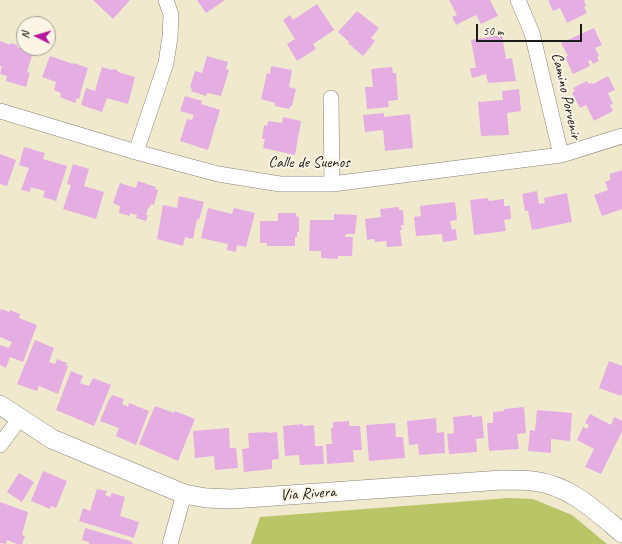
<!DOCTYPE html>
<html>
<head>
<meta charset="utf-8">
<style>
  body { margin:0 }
  #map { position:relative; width:622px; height:544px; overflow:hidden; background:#f1e9ce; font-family:Caveat,sans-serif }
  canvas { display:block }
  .north { position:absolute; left:16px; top:16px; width:40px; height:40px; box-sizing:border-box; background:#fcf5e5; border:1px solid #a29e95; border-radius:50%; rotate:275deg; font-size:11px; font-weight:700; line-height:16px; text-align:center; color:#1c1c1c }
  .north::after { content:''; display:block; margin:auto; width:14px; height:18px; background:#b5179e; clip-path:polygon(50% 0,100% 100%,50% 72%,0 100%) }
  .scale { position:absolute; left:476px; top:24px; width:106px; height:18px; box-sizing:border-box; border:2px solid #1c1c1c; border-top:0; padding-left:5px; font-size:12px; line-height:14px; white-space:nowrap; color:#1c1c1c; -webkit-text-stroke:3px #fcf5e5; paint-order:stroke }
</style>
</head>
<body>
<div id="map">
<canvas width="622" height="544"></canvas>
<div class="north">N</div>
<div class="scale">50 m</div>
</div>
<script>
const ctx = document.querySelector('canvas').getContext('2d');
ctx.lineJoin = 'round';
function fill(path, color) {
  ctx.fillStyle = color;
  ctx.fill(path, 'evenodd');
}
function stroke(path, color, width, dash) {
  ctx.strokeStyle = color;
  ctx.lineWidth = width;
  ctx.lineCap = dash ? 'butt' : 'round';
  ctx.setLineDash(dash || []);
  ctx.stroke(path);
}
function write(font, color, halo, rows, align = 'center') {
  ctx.font = font + ' Caveat,sans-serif';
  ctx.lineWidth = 4;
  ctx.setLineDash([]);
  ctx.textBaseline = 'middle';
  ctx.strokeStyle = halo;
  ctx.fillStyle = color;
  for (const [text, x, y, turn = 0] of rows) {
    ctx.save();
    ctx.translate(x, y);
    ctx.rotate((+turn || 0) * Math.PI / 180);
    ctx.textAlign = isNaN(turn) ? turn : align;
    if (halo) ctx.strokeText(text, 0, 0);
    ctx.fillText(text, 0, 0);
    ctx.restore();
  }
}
const green = new Path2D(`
  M509,498L533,499L572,515L607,544H251L260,517Z`);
const building = new Path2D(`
  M93,0H130L113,19Z
  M197,0H225L206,13Z
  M449,0H490L498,16L481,24L476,15L456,25L452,17L457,15Z
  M548,0H584L586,6L584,7L587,13L567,23L560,8L553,11Z
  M317,4L334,30L313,44L316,49L297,61L287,44L295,39L283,20L290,15L293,20Z
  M357,11L379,28L371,38L375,41L363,56L348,43L349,42L338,32Z
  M594,28L602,45L595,48L599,56L597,57L599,61L593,64L591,60L588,61L590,66L573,74L565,57L568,56L561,43Z
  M502,35L506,59L512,58L516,81L488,83L486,74L472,78L470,68H476L471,40Z
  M0,41L10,45V43L18,45L17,47L33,52L27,72L30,73L26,87L6,81L7,76L0,74L2,66H0Z
  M50,56L73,64L74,63L88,68L80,94H81L79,99L77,98L75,103L60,97L61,93L54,90L56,82L42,77Z
  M207,56L228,62L226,69L229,70L221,96L207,93L206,96L191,91L192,88L190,87L195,71L202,73Z
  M271,66L292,70L289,87L296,89L292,106H290V109L275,106V103L261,99L267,73L270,74Z
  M102,67L112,70L114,69L117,70L118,72L135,77L128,104L107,98L102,112L81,105L86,88L95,91Z
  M392,67L393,73H396L398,100L388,101L389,107L367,109L365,87H373L371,69Z
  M608,76L615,90L608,93L613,104L610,105L613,111L594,121L586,105L580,108L572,93L575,91L573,88L587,81L589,84L592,83L593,84Z
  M519,89L521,111L507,113L509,135L481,136L478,102L503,100L502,91Z
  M185,96L202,101L201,104L220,110L208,150L180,141L187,119L192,120L194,115L180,111Z
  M384,113V117L410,114L413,148L385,151L383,130L365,132L363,115Z
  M283,117L301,121L295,155L263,148L265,139H262L264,125L267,126L268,121L282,123Z
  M24,147L45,153L43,159L67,166L56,201L43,197L45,191L31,187L30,192L21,190L29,168L19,165Z
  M0,154L16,160L7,186L0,184Z
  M73,164L89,169L84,186L104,192L96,219L63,209L71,185L67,184Z
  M622,170V209L602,216L594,195L608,190L605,182L610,180V174Z
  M138,181L156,187L155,189L158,190L154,205L151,204L149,208H148L146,215H148L146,221L136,218L137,215L130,213V216L119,213L120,206L113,203L120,183L136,188Z
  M537,191L539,204L545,203L544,198L567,193L572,222L532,230L528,211H525L522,194Z
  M179,196L204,202L199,220L197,219L193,239L185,237L183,246L157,239L163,205L177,208Z
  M488,198L489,201L504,199V206H510L511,219L504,220L506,231L474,235L470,200Z
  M455,202L457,220L450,221L452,230L456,229L457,240L443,242L442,234L416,236L414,217L421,216L420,206Z
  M399,207V210H403L404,225H401L402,230H400L402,246L387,247L386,241L375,242L374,239L367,240L365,219L381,217L380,209Z
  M208,208L232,214L234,208L255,213L246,247L237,245L236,252L227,250L228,244L201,238Z
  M278,213H296V216L299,217V232H297V237H295V246H267V243H260V221H278Z
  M334,214L357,215L355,234H346L345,237H353L352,256H338V259L321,258V251H309L310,220H334Z
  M1,309L9,312L10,310L20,314L19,318L37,325L23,362L10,357L6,368L0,365V345L9,348L12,342L0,337V312Z
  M35,340L54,348L49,362L55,364L57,359L67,363L66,365L68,366L58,394L39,386L37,391L17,384Z
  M609,361L622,366V393L621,396L599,388Z
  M71,371L83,376L80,383L89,386L93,378L111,385L94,426L56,410Z
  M112,395L124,399L122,404L128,407L129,403L149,411L136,445L116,436L119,428L100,421L109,399H110Z
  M155,406L174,413L175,411L195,419L178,461L139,444Z
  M524,407L526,433L517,434L519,449L489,451L487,423H493V412L504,411V409Z
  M537,410L572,413L570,441L551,439V453L528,451L530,430L535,431Z
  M590,414L611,425L614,417L622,421V431L601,474L585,467L594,449L577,440L583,427L587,429L589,425L585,423Z
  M472,415V417L482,416L484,438L476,439L477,452L449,454L447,434L454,433L453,417Z
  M436,418L437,433L444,432L445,453L419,455L418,444L409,445L407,421Z
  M349,421V426H360L362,450H353L354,462L327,464L326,444H332L331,428H333V422Z
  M395,423L396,437H403L405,458L369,461L366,425Z
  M303,424V426L314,425L315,446H323L324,464L300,465L299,455L285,456L283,426Z
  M229,428L230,448H236L238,468L215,470L214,456L195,458L193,431Z
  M268,432V433L277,432L279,459L272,460V469L244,472L242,449L249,448L248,433Z
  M43,471L67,481L56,508L51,506L50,509L31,501Z
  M19,473L34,482L22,502L7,492Z
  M97,489L107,491L105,495L110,497L112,493L125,497L120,516L139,522L134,538L79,521L83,508L90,511Z
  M0,502L28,512L22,535L25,536L22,544H17L7,540L6,544L0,543Z
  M85,528L130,541L134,544H89V542L82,540Z`);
const minor = new Path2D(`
  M518,0L532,33L561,155
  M331,98L332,184
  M0,111L136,152L218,174L280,184H332L561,155L622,136
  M136,152L166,63L170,37L171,15L166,0
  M0,445L20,418
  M170,544L184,494`);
const tertiary = new Path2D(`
  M0,405L52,439L184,494L206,498L232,499L502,480C512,480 522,480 533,481C569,485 595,510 622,533`);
const streetNames = [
  ["Camino Porvenir",566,96,77],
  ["Calle de Suenos",309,163],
  ["Via Rivera",308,494,-4]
];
fill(green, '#b9c567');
fill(building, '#e4aee2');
stroke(minor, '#868275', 16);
stroke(tertiary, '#868275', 20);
stroke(minor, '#fff', 15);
stroke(tertiary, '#fff', 19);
write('16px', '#1c1c1c', '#fcf5e5', streetNames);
</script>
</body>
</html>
